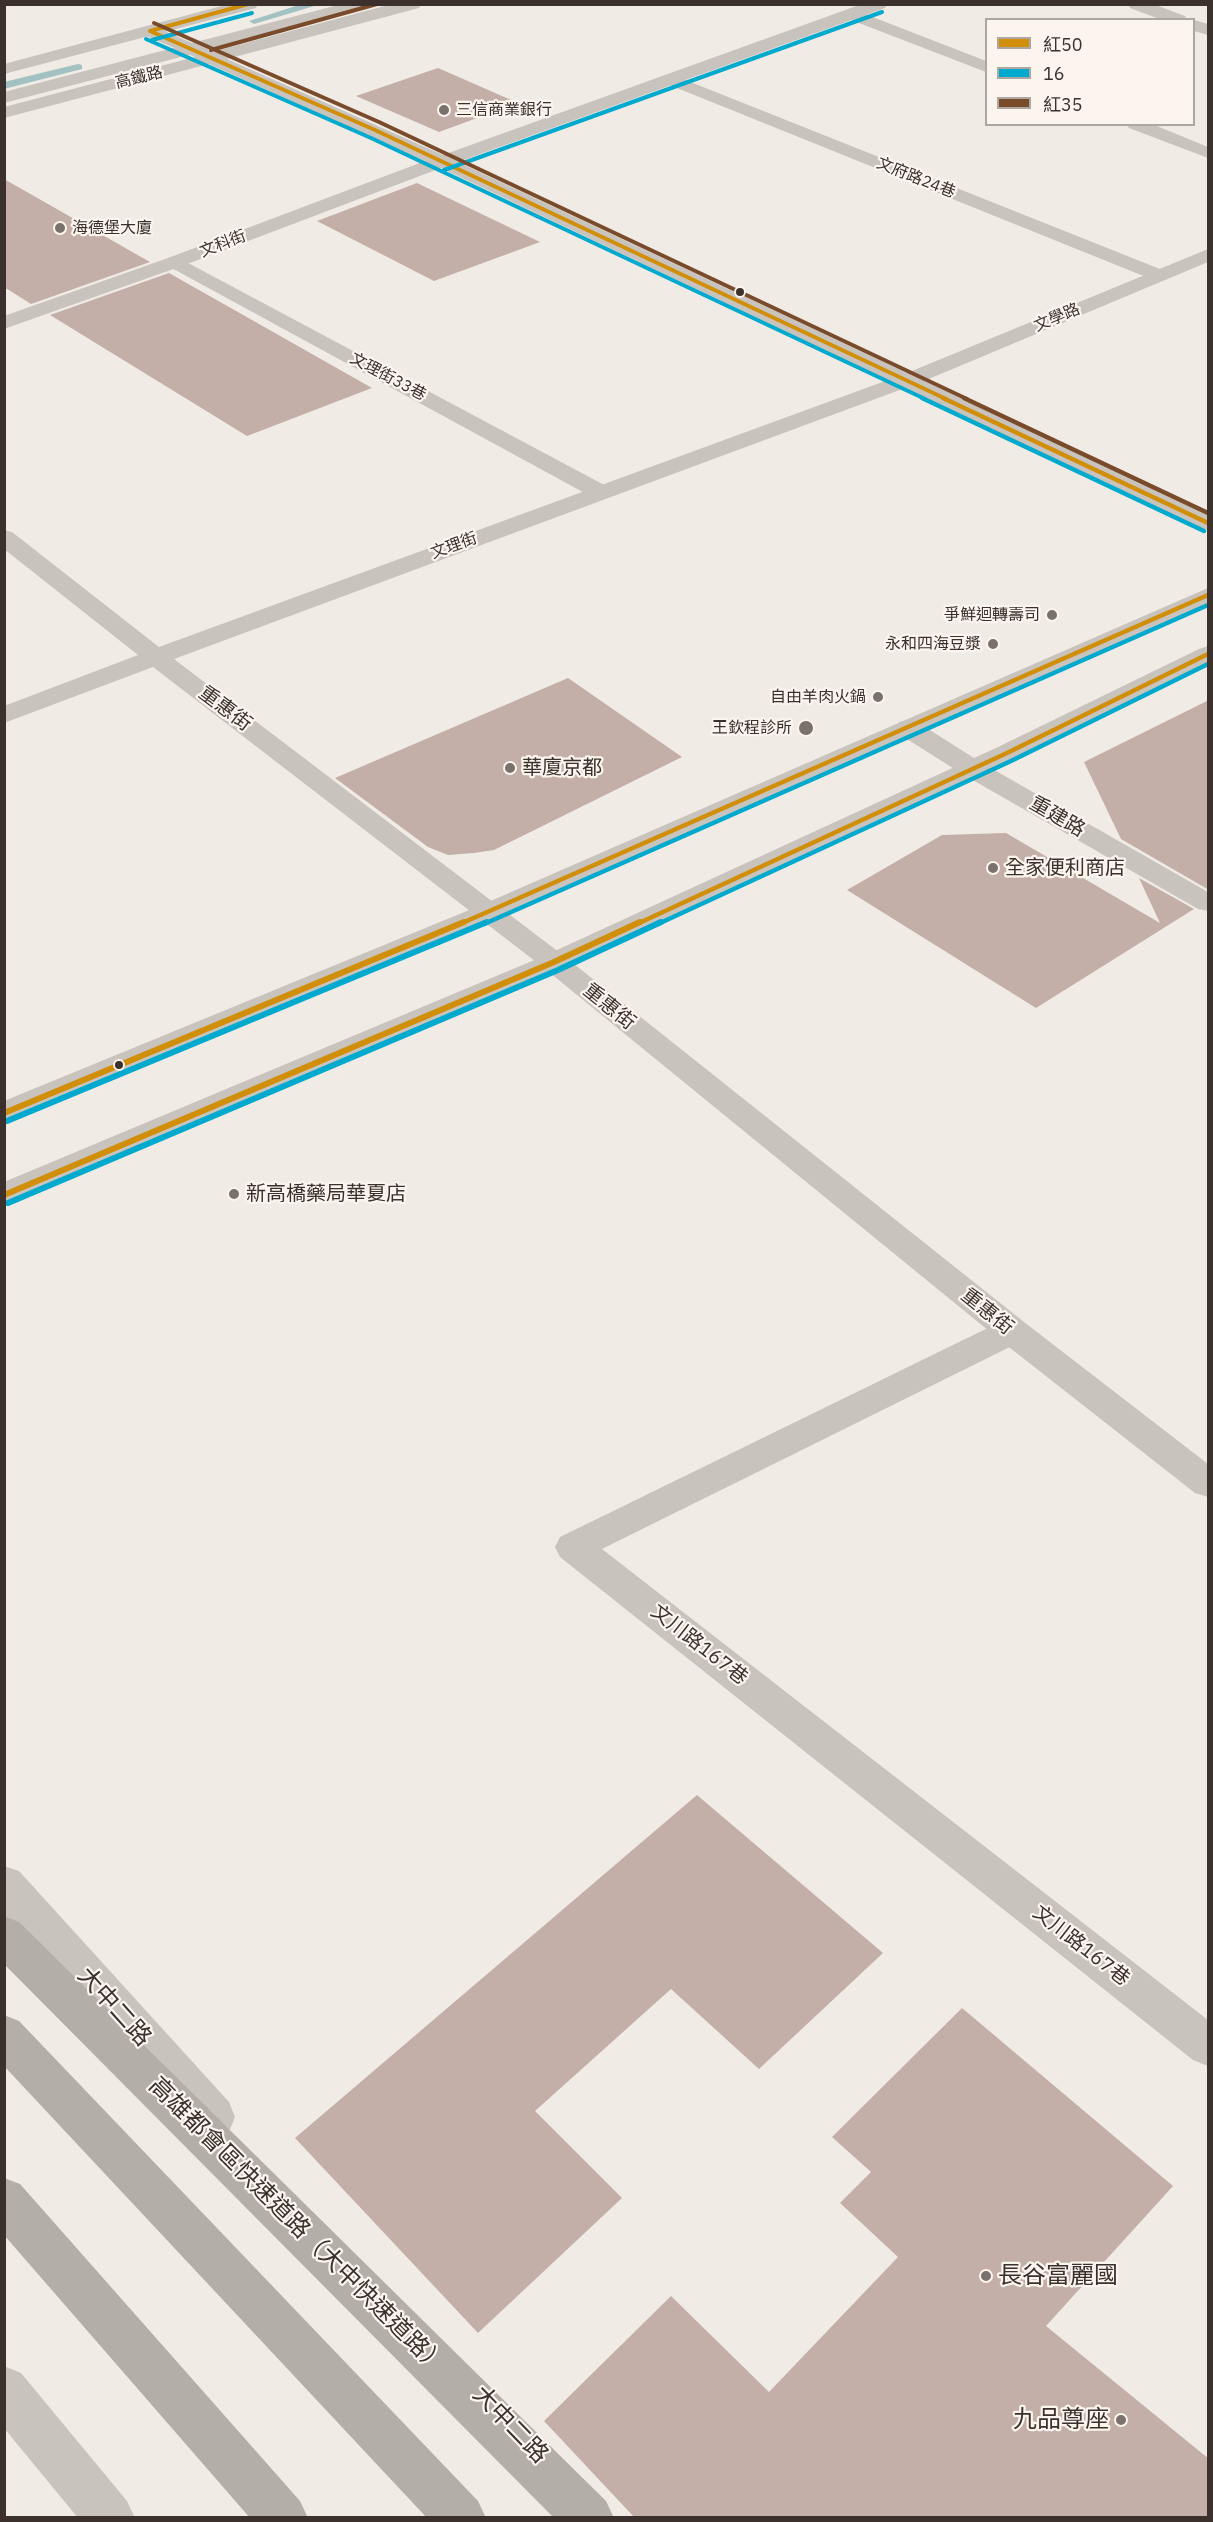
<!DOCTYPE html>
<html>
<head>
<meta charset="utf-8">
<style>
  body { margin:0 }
  #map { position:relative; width:1213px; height:2522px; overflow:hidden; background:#f0ebe5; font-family:"IBM Plex Sans","Noto Sans TC",sans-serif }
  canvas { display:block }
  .frame { position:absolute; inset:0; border:6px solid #3b302b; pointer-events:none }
  .legend { position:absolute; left:985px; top:18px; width:210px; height:108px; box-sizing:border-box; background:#fbf5ee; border:2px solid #aea6a0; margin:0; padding:8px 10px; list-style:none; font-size:18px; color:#3b302b }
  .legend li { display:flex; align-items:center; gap:12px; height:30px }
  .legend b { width:30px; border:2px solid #aea6a0 }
</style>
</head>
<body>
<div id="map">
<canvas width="1213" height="2522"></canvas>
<div class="frame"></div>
<ul class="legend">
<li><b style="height:8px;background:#d18e09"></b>紅50</li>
<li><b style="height:8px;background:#00a9ce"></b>16</li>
<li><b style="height:8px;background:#7a4b2a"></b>紅35</li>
</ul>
</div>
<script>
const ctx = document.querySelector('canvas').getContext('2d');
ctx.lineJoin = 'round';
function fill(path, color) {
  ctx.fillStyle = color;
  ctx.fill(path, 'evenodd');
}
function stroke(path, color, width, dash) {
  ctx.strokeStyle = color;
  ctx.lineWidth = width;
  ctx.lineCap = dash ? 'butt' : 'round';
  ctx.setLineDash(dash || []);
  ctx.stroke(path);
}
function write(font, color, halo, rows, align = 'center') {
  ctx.font = font + ' "IBM Plex Sans","Noto Sans TC",sans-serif';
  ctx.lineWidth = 4.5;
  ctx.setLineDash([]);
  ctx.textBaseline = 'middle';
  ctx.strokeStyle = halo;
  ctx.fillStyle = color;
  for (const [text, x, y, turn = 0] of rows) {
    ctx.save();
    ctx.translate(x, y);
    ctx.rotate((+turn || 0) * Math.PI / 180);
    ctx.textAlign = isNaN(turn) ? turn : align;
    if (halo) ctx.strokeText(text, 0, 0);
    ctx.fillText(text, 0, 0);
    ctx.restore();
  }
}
const stream = new Path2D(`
  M302,4H321L254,24L249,21Z
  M78,64L82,65V69L4,89V82Z`);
const building = new Path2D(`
  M438,68L518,103L439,132L356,96Z
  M4,179L150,262L31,304L4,287Z
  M417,183L540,242L434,281L317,221Z
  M169,273L372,388L247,436L50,315Z
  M568,678L682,757L494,850L474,853L448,855L428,847L335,778Z
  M1209,700V890L1121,839L1084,762Z
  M1006,833L1160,923L1139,878L1194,909L1036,1008L847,890L942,835Z
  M697,1795L883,1953L759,2069L671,1989L535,2111L622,2198L478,2333L295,2138Z
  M962,2008L1173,2186L1046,2326L1209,2459V2517H634L544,2421L671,2296L769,2392L898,2257L840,2203L871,2172L832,2137Z`);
const service = new Path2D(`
  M1128,4H1153L1185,16L1187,20H1162L1130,8Z
  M852,9L986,61V72L846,18L844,14Z
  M1194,20L1208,24V35L1194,31Z
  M673,75L1165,271L1168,275L1165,279H1151L667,84L664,80L667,76Z
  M1126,124H1152L1208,147V158L1129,128Z
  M175,256L608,487L611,492L608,497L600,499L592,497L168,266L165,262L168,258Z
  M1012,1319L1024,1322L1029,1331L1024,1340L602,1549L1208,2020V2066L1193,2060L560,1557L555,1547L560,1537L1000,1322Z`);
const minor = new Path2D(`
  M392,4H421L419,8L227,59L443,155L862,4H887L885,8L458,162L907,373L1208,249V262L924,381L1208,514V530L1200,528L905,388L174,659L564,956L1024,1322L1208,1464V1497L1195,1493L1000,1340L544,968L153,667L4,723V706L138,655L4,549V530L12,532L159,647L888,380L441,168L182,266L4,329V316L168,258L425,161L209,64L4,118V107L195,57L144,35L142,31L144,27H156L212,52Z
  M908,720L917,722L982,763L1208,892V911L1198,909L964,775L899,734L895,728L899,722Z
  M4,1866L19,1871L229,2102L235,2117L229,2132L213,2138L197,2132L4,1914Z
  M4,2366L21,2373L127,2501L135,2518H78L4,2428Z`);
const tertiary = new Path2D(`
  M229,4H258L256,8L4,74V64Z
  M342,4H371L369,8L4,103V92Z
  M1208,588V604L499,918L4,1123V1101L479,906Z
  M1208,646V663L1016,759L564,968L4,1206V1182L544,956L998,747L1199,649Z`);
const trunk = new Path2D(`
  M4,1916L19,1922L606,2501L614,2518H554L4,1964Z
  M4,2015L19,2021L478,2501L486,2518H427L4,2066Z
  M4,2178L20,2184L300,2501L308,2518H250L4,2235Z`);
const bus1Far2 = new Path2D(`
  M150,31L375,130L946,399
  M150,31L248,4`);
const bus1Far1 = new Path2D(`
  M943,398L1208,523
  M460,924L1208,595
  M637,924L1007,753L1208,654`);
const bus1 = new Path2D(`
  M4,1113L464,922
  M4,1195L554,962L640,922`);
const bus2Far2 = new Path2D(`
  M146,39L371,138L925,399
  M152,40L252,13
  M444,170L882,12`);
const bus2Far1 = new Path2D(`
  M922,398L1204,531
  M484,924L1208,605
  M658,924L1011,761L1208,664`);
const bus2 = new Path2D(`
  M7,1121L487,922
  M8,1203L558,970L661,922`);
const bus3Far1 = new Path2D(`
  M154,23L379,122L967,399
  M211,50L377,4`);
const bus3 = new Path2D(`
  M964,398L1208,513`);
const markers = [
  [444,110,6,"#7a716c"],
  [60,228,6,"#7a716c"],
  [740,292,5,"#3b302b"],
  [1052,615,6,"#7a716c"],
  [993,644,6,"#7a716c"],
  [878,697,6,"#7a716c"],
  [806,728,8,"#7a716c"],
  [510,768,6,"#7a716c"],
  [993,868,6,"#7a716c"],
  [119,1065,5,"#3b302b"],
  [234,1194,6,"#7a716c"],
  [986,2276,6,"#7a716c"],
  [1121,2420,6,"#7a716c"]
];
const farStreetnames = [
  ["高鐵路",139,78,-14],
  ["文府路24巷",916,178,22],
  ["文科街",223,244,-21],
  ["文學路",1057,318,-23],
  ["文理街33巷",388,377,28],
  ["文理街",454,546,-20]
];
const farPoinames = [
  ["三信商業銀行",456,110,"left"],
  ["海德堡大廈",72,228,"left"],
  ["爭鮮迴轉壽司",1040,615],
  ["永和四海豆漿",981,644],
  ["自由羊肉火鍋",866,697],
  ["王欽程診所",792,728]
];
const streetNames = [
  ["重惠街",225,709,37],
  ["重建路",1057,817,30],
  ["重惠街",609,1007,39],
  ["重惠街",987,1312,39],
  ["文川路167巷",699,1645,38],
  ["文川路167巷",1081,1946,38]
];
const poiNames = [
  ["華廈京都",522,768],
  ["全家便利商店",1005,868],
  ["新高橋藥局華夏店",246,1194]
];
const nearStreetnames = [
  ["大中二路",114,2007,48],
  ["高雄都會區快速道路（大中快速道路）",297,2226,45],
  ["大中二路",510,2425,46]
];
const nearPoinames = [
  ["長谷富麗國",998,2276],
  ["九品尊座",1109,2420,"right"]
];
fill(stream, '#a1c2c1');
fill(building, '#c3afa7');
fill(service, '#c9c3be');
fill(minor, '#c9c3be');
fill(tertiary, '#c9c3be');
fill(trunk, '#b4aea8');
stroke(bus1Far2, '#d18e09', 4);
stroke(bus1Far1, '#d18e09', 4.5);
stroke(bus1, '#d18e09', 6);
stroke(bus2Far2, '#00a9ce', 4);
stroke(bus2Far1, '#00a9ce', 4.5);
stroke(bus2, '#00a9ce', 6);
stroke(bus3Far1, '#7a4b2a', 4);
stroke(bus3, '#7a4b2a', 4.5);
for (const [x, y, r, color] of markers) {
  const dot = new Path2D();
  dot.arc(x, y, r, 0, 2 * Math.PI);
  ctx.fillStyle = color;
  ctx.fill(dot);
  stroke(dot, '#fbf5ee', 2);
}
write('16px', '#3b302b', '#fbf5ee', farStreetnames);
write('16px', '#3b302b', '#fbf5ee', farPoinames, 'right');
write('20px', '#3b302b', '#fbf5ee', streetNames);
write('20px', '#3b302b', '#fbf5ee', poiNames, 'left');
write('24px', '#3b302b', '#fbf5ee', nearStreetnames);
write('24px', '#3b302b', '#fbf5ee', nearPoinames, 'left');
</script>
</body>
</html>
